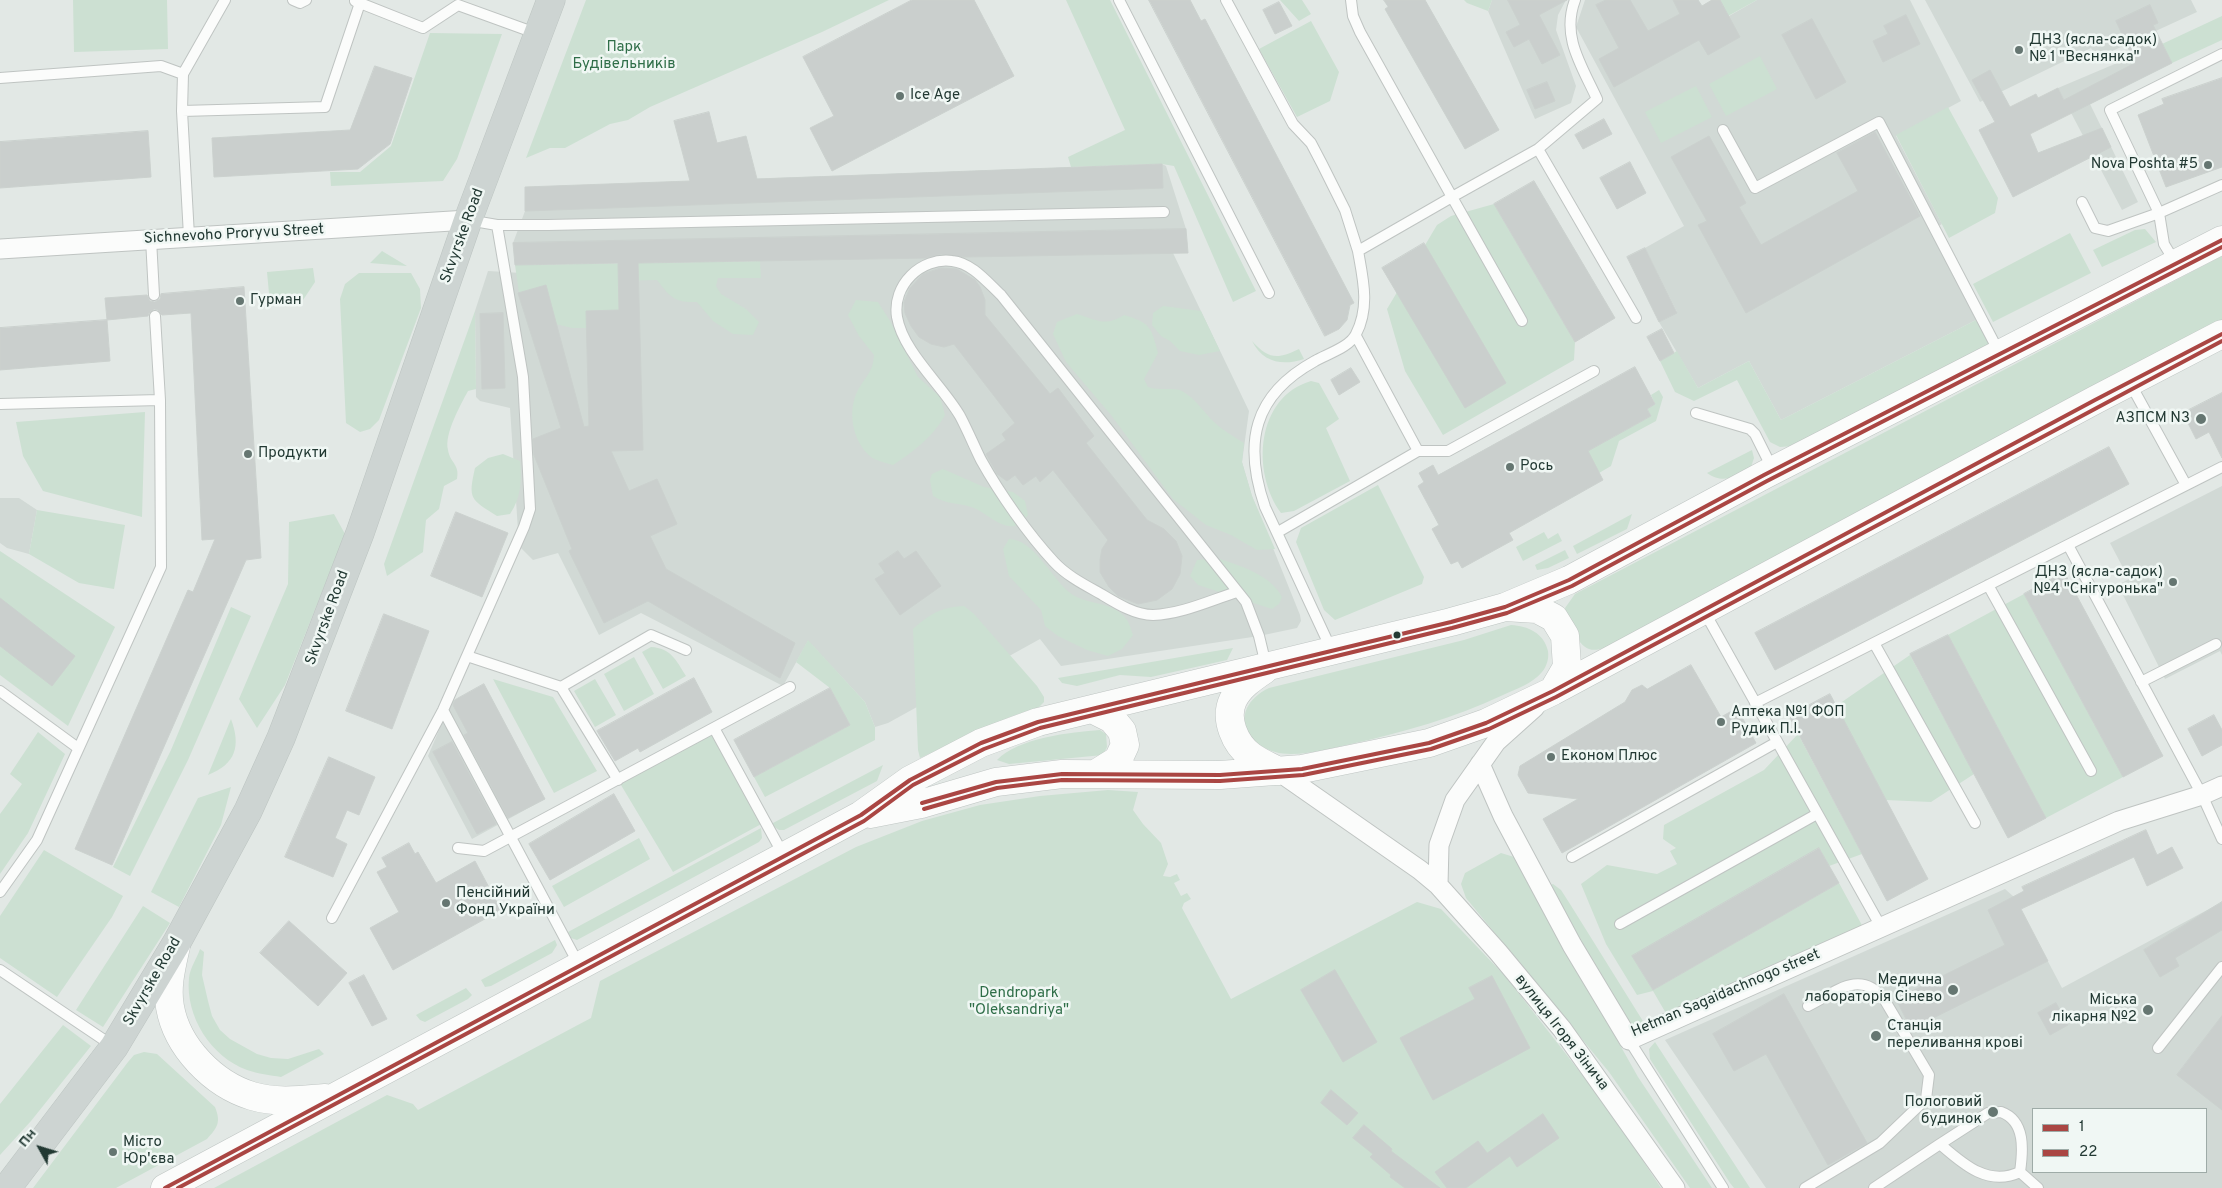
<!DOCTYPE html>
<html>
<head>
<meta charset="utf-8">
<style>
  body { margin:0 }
  #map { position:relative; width:2222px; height:1188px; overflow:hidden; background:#e2e8e5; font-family:Overpass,sans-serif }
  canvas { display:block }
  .legend { position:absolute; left:2032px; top:1108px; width:175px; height:65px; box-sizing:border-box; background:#f0f7f4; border:1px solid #9eaba7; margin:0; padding:6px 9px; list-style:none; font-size:15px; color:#223933 }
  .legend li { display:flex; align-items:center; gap:10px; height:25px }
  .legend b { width:25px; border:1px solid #9eaba7 }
  .north { position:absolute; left:15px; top:1123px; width:50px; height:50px; -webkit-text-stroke:4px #f0f7f4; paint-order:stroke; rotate:309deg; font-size:14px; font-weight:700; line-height:20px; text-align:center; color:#223933 }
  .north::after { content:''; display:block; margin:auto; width:18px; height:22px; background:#223933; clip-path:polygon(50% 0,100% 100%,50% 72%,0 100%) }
</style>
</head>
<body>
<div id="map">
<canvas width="2222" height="1188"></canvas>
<ul class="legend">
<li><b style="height:6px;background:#aa4643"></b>1</li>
<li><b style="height:6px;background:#aa4643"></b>22</li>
</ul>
<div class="north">Пн</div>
</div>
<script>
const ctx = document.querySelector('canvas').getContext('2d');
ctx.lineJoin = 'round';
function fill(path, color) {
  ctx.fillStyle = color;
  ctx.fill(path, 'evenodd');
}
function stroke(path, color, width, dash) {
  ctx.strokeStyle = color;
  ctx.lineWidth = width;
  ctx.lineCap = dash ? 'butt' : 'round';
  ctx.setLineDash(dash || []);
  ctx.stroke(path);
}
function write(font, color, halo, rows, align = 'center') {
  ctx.font = font + ' Overpass,sans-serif';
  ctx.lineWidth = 5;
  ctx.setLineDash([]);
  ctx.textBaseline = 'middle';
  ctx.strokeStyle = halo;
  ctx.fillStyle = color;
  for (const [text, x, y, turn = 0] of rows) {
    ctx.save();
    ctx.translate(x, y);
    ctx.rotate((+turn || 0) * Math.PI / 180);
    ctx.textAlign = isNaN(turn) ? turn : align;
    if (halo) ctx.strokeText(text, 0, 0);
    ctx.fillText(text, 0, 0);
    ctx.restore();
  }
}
const built = new Path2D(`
  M1492,0H1566L1558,15L1556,30L1576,86L1571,103L1535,119L1488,11Z
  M1585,0H1698L1702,6L1712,0L1729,16L1757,0H1910L1961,101L1896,136L1942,224L1930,231L1976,320L1781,420L1749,361L1698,388L1659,322L1677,312L1645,248L1684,226L1576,27Z
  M1925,0H2191L2197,12L2097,58L2091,48L1980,102Z
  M2162,44L2172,63L2090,104L2138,202L2122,210L2058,88Z
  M1162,164L1166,166L1186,229L1188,253H1173L1249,411L1242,462L1252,496L1300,615L1301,621L1297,628L1259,636L1061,666L1040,639L888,723L875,727L865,702L808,641L783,686L641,613L599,635L558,553L533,560L519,546L510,408L480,401L476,397L475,311L488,271L639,280L760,261L515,265L513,243L525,211V187Z
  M2222,486V655L2220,651L2165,679L2118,585L2129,579L2110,543Z
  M0,498H19L37,510L29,554L7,548L0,543Z
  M484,684L545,799L472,839L428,756L451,702Z
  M2005,889L2014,897L2062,988L2222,902V1188H1766L1665,1040ZM2033,1109H2206V1172H2033Z`);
const green = new Path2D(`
  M73,0H167L168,49L74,52Z
  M586,0H889L822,32L650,107L628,120L610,124L565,148H550L526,158Z
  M1066,0H1110L1256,291L1233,302L1174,166L1162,164L1071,167L1068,157L1125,130Z
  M1280,0H1302L1311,14L1299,21Z
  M1464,0H1492L1488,11L1467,3Z
  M1720,0H1757L1728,16Z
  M2222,16V40L2172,63L2162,44Z
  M1311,21L1339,72L1330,101L1297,117L1259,49Z
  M430,33L502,34L457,159L443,181L331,186L330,172H360L391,146Z
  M1760,56L1777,89L1726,116L1709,84Z
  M1696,86L1712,117L1661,143L1645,112Z
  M1948,107L1998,198L1995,213L1949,238L1896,135Z
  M1494,204L1575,342L1574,360L1443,435L1405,371L1387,309L1437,225L1451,216Z
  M2145,229L2156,242L2102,267L2093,250L2135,230Z
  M2070,233L2091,273L1993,322L1973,284Z
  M382,251L407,266L370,263Z
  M2222,256V323L1605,648C1599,649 1595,651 1589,649C1577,645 1567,620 1565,608L1575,594Z
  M760,261L761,278H718L716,286L721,294L746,309L759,322L753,335L733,334L713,321L697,302C675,303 670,297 657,280L619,281V310L587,311V328H572L556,324L546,285L519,293L515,265Z
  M313,268L315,282L303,300L270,304L267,272Z
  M359,273H411L420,289L421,308L379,420L370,429L360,432L346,423L340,299L345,284Z
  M856,300L878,302L890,321L918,377L940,397L945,415C933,437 914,451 893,465C887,463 877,461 871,457C852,441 847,411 858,390C866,376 873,372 874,355L859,336L848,315Z
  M1163,306L1201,311L1220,351L1199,355L1180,351L1170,341L1161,336L1152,325L1153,313Z
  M475,311L476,389L468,391C461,404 444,434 448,450C450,463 460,464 457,479L444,486L439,509L426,520L423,552L387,576L384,564Z
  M1077,314C1097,320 1105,327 1124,315C1150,323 1151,326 1158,353L1144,379L1148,387C1159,391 1173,387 1182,391C1196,399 1202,410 1213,421C1222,430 1233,436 1244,443L1242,462L1252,496L1275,549L1257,550L1231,535L1206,525L1173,499L1111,415L1066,362L1053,334L1057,322Z
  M1976,320L1988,342V347L1794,446L1780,447L1770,442L1737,380L1694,401L1675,392L1660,361L1677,351L1698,388L1749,361L1781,420Z
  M1252,341C1269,360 1278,359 1299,349L1304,359C1283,366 1263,363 1252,341Z
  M1311,381L1319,383L1339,419L1326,428L1350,481L1294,511L1281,513C1251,472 1256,397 1311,381Z
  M1659,390L1663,397L1656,421L1619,441L1611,466L1599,473L1567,462L1651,416L1647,409L1655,404L1651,395Z
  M145,412L142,517L43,491L23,456L16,422Z
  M1752,450L1754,458L1751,467C1734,476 1725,485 1707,473Z
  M503,454L520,461C522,480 521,498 510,514L497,516C470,499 468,499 475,468L488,458Z
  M943,469L984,487L1013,492L1025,501L1028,515C1025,518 1021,524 1017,525C1003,531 985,512 974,508C959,502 950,506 933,496L930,480L932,474Z
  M1378,485L1424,577L1422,584L1335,620L1324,610L1296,542L1301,528Z
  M37,510L125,525L114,589L79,583L29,554Z
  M334,514L345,534L285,685L257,728L239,699L288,584L289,522Z
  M1632,514L1627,529L1577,554L1573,546Z
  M1544,532L1548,539L1558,533L1562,541L1523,561L1516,547Z
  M1009,539C1033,539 1051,577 1069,592C1085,606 1114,600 1127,620C1130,624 1131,631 1133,635L1122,649L1108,656L1087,650L1058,636L1045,626L1041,610L1009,576L1003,549Z
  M1565,550L1569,558L1548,568L1537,570L1535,565Z
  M0,551L115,627L68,726L0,675Z
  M1217,558C1240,566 1270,574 1282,597L1279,604L1272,609L1198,585L1190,576L1197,560Z
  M2024,594L2123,777L2046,818L1948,635Z
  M964,606L974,614L1037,686L1044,697V702L1039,707L1010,717L920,758L918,750L913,629C930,614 941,607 964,606Z
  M231,607L251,616L188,760L130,876L113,867L171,750Z
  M1511,625C1528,626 1544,633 1548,651C1549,658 1547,666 1542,672C1532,684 1516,689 1503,695C1454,718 1404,732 1351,744C1332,748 1311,754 1291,754C1247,754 1224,710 1269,688L1464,640Z
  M808,640L865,702L875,727V740L765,797L754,777L850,725L830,688L796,662Z
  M651,647C671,648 676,660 686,676L663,689L642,652Z
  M1233,648L1227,660L1151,677L1120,675L1077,686L1062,683L1058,678Z
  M1910,655L1974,774L1931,802L1886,800L1836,706Z
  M634,657L654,694L624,711L604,674Z
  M493,679L553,697L597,771L554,793Z
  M595,679L616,715L595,727L574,691Z
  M231,719C241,746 236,764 208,775Z
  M714,728L765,822L673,872L618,780Z
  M1100,730L1106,734L1107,747L1103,755L1009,764L997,760C1018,738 1071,732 1100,730Z
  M38,732L65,754L28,833L0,874V814L22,784L10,774Z
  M1798,734L1862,854L1829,866L1819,848L1633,956L1653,990L1839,883L1864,929L1667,1015L1653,991L1637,995L1606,944L1581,884L1607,865L1657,874L1677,864L1670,851L1676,848L1663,839L1664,825L1764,770Z
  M883,765L877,781L784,830H779L773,826V823Z
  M231,787L221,825L179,907L151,892L198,798Z
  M1108,790L1138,792L1133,810L1143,824L1161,843L1168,864L1163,876L1170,877L1177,874L1180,880L1174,883L1181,896L1187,893L1191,899L1184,903L1182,908L1231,999L1417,902L1441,909L1506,977L1608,1108L1661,1188H214L387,1095L413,1104L418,1110L591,1018L600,981L856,847L922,821L980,805L1040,796Z
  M761,828L762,838L759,842L577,940L571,938L568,932Z
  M639,838L650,859L564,907L552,886Z
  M44,850L123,896L112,917L57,997L0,958V916Z
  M1501,853L1514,857L1638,1077L1712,1188H1690L1609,1072L1466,898L1461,884L1465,873Z
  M1553,884L1561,890L1570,904L1646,1026L1640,1029L1624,1020L1548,886Z
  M143,906L170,923L103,1027L76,1010Z
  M555,940L557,945L552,953L491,986L485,987L481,980Z
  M200,949L204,952L202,975L208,1001L212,1016L220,1030L230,1039L257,1054L271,1058L288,1059L319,1049L324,1054L281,1077C270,1075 258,1074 247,1070C211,1057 185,1016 189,978C190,968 197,958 200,949Z
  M466,988L472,995L468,999L425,1022L420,1020L416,1015Z
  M63,1025L91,1046L31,1121L0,1155V1104Z
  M1655,1042L1750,1188H1734L1730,1183L1650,1059L1649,1049Z
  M144,1052L157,1054L215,1107C221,1122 218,1127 207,1139L116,1188H33L128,1062L134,1055Z`);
const building = new Path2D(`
  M912,0H974L1014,76L832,171L810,128L834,116L803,57Z
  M1149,0H1190L1201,21L1205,19L1354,303L1350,305L1347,320L1339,329L1325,336Z
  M1384,0H1425L1499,130L1465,149L1385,9L1388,7Z
  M1508,0H1567L1539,15L1560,55L1542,64L1529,39L1514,47L1506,32L1520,25Z
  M1606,0H1630L1648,31L1680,14L1673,0H1698L1702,6L1712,0H1720L1740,37L1708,55L1699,40L1614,87L1599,59L1619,48L1596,5Z
  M1279,2L1292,26L1275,34L1263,10Z
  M2150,5L2158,23L2153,25L2172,63L2030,134L2038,153L2102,128L2111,147L2013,197L1979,130L1995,122L1972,80L1990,70L2010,107L2036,94L2038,98L2058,88L2064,100L2135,63L2116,21Z
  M1906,15L1920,44L1883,62L1873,41L1888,34L1884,26Z
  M1812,19L1846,82L1816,99L1782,35Z
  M375,66L412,78L390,144L358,169L214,177L212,138L350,130Z
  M2222,78V167L2166,187L2138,115L2164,104L2162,99Z
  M1547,82L1555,101L1535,109L1527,90Z
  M709,112L717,143L746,136L757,179L1162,164L1163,188L525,211V187L690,181L674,121Z
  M1604,119L1612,134L1583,149L1575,135Z
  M148,131L151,177L0,188V142Z
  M1875,132L1920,216L1746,313L1698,225L1707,221L1671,157L1709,136L1746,203L1739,207L1761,245L1858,191L1837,153Z
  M1630,162L1646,193L1617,209L1600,178Z
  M1534,181L1615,318L1575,342L1494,204Z
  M1186,229L1188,253L964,257L941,254L926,258L638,263L643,450L611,451L629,491L657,479L677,524L650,536L666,569L795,643L780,678L648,601L604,623L569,551L572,549L534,455L533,439L561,428L518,293L546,285L584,427L589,426L586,311L619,310L618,263L515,265L513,243Z
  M1424,243L1506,383L1465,408L1382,268Z
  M1645,248L1677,313L1659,322L1627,257Z
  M941,268L957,269L975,280L980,287L985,300V315L1050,394L1058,388L1094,436L1086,443L1147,520L1164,529L1176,541L1182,556L1180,574L1172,589L1157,600L1138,604L1118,596L1109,587L1100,572V560L1102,549L1108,540L1053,470L1040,482L1036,476L1023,485L1015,475L1007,481L997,474L986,454L1006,440L1002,434L1015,423L954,344L944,347L931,344L919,337L911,326L905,313L904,302L910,288L923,274Z
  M244,287L261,558L246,560L112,865L75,849L188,590L193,592L215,539L202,540L191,313L162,315L158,310L154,309L149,313L148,316L107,320L105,298L147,295L150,301L155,302L160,299L161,294Z
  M503,313L505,388L482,389L480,314Z
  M107,320L110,361L0,370V328Z
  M1662,329L1674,353L1660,361L1647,337Z
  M1635,367L1655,404L1647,409L1651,416L1588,451L1603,480L1509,533L1513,540L1462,568L1458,561L1451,564L1432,529L1439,525L1418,486L1424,482L1419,473L1433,465L1438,475Z
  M1351,368L1360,382L1339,395L1331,380Z
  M2222,393V458L2209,432L2196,439L2183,413Z
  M2109,447L2129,484L1775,670L1755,633Z
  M456,512L508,533L482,597L431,576Z
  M898,551L904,559L916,551L941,586L900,615L875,579L885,573L879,564Z
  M2064,572L2163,756L2123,777L2024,594Z
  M0,598L75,656L52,686L0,646Z
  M384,614L429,631L392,729L346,711Z
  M1948,635L2046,818L2008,838L1910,654Z
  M1691,665L1721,717L1737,708L1756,743L1562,853L1543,819L1578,799L1528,793L1518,775L1520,766L1625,702L1632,690L1642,685L1647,689Z
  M694,678L712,712L640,752L638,748L615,761L597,731Z
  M484,684L545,799L508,818L464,735L468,733L453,705L455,700Z
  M830,688L850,725L754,777L734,740Z
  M1830,694L1928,879L1887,901L1789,716Z
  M2214,715L2222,730V745L2202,756L2188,729Z
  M452,742L496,824L477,834L433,752Z
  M329,757L375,777L359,815L347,810L335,838L347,844L333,877L285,857Z
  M614,794L635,831L550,880L529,844Z
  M2146,830L2157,855L2172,847L2183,868L2147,886L2134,857L2021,909L2048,961L1911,1029L1896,999L2005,945L1988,910L2024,891L2022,887Z
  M409,843L415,854L418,852L436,883L475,861L501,910L393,970L370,928L399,912L377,872L387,867L382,858Z
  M1819,848L1839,883L1653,990L1632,956Z
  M2222,902V930L2175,958L2179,966L2160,977L2144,950Z
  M289,921L347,973L318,1006L260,953Z
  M1335,970L1377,1042L1343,1062L1301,990Z
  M364,975L387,1019L372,1026L349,983Z
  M1492,976L1530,1048L1433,1100L1400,1038L1475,999L1469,988Z
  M1784,994L1867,1143L1828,1165L1766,1054L1734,1071L1713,1034Z
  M2056,1003L2068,1025L2050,1035L2038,1013Z
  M2222,1016V1110L2177,1075Z
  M1331,1090L1358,1113L1347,1125L1321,1103Z
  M1543,1114L1559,1138L1517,1167L1510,1156L1466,1188H1447L1435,1172L1478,1141L1487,1153Z
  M1364,1125L1392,1149L1391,1151L1440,1188H1405L1390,1177L1391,1175L1370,1157L1373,1154L1353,1138Z`);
const service = new Path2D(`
  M293,0L300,3L306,0
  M1119,0L1269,293
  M1226,0L1293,124L1311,143L1322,164L1345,210L1358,251
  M355,1L423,28L458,5L538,34
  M0,78L161,66L183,74
  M182,111L325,107L361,0
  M1723,130L1755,188L1879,122L2000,354
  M1538,149L1636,318
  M2082,202L2095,228L2108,231L2159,213L2222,185
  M468,220L497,225H548L1164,212
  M189,236L182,111L183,74L225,0
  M151,239L154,295
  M2176,264L2164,244L2159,213L2110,110L2222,54
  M155,316L160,400
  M1522,321L1452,197L1538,149L1597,99C1582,66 1561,37 1575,0
  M1356,336L1418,451
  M2130,383L2186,485
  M0,404L160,400L161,567L37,840L0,892
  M1696,413L1750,429L1755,434L1773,470
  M1278,532L1418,451H1448L1594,371
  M2068,545L2202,795L2222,839
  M1988,585L2091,771
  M1237,592C1211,600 1182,614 1153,615C1135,615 1116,603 1101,594C1085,585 1067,576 1054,562C1028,534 1000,494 981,460C974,446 968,431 960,416C942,385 903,352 897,317C892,285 921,257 952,261C972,263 987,282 1001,295L1246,602L1259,636L1266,665
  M1704,611L1881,927
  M1874,643L1975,823
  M1332,651L1265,507C1243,443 1253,395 1315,361C1327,354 1350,347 1356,334C1370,307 1363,279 1358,251L1452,197L1360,32L1353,16L1351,0
  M467,656L561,687L651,635L686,650
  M2141,682L2216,644
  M561,687L618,780
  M0,691L78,748
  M1755,703L2222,467
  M443,710L579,965
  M714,728L784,856
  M458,848L484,851L790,687
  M1572,857L1777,742
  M332,918L443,710L524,527L530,509L523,377L497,225
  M1620,924L1817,814
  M0,970L113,1046
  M1629,1040L1723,1188
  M2158,1048L2222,967
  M2001,1112C2026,1121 2023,1151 2020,1172C1988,1187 1963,1164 1940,1144L1988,1113Z
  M2020,1172L2038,1188
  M1805,1188L1880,1143L1926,1099L1929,1075L1884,999C1860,969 1836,992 1808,1006
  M1874,1188L1940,1144`);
const minor = new Path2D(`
  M0,249L468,220
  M1480,764L1503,816L1572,945L1629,1040L2119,821L2202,795L2222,786
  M1278,771L1420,870L1438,885L1498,952L1562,1029L1675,1188
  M1438,885L1439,845L1455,800L1496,742L1535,707`);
const secondary = new Path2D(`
  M1505,607L1537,609L1554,618L1565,636L1567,667L1553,691
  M1264,670C1252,678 1239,687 1233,700C1224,719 1235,744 1251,756C1259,762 1269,766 1278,771
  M1092,709L1112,719L1122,731L1125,745L1118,760L1097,773
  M870,814L921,804L996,782L1062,774L1220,775L1302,769L1429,743L1486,723L1553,691L2095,400L2222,334
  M176,946C172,965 166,986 170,1007C177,1047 213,1084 252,1096C275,1103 301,1100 325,1098
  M165,1188L861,815L910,780L981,743L1038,722L1451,622L1505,607L1569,580L1764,475L2222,240`);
const primary = new Path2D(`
  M7,1188L114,1047L177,942L248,811L281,738L360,533L468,220L551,0`);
const bus1 = new Path2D(`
  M922,803L996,782L1062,774L1220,775L1302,769L1429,743L1486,723L1553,691L2095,400L2222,334
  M165,1188L861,815L910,780L981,743L1038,722L1451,622L1505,607L1569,580L1764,475L2222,240`);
const bus2 = new Path2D(`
  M924,809L997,788L1062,780L1220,781L1303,775L1431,749L1489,729L1556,697L2222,341
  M178,1188L864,821L913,785L984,749L1040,728L1452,628L1507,613L1572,586L1767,481L2222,247`);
const markers = [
  [2019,50,5,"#657671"],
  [900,96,5,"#657671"],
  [2208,165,5,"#657671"],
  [240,301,5,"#657671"],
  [2201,419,6,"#657671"],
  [248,454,5,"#657671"],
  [1510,467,5,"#657671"],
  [2173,582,5,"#657671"],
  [1397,635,4.5,"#223933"],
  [1721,722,5,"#657671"],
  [1551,757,5,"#657671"],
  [446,903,5,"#657671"],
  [1953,990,6,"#657671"],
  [2148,1010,6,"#657671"],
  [1876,1036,6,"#657671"],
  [1993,1112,6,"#657671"],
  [113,1152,5,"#657671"]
];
const poiNames = [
  ["ДНЗ (ясла-садок)",2029,41],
  ["№ 1 \"Веснянка\"",2029,58],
  ["Ice Age",910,96],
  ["Nova Poshta #5",2198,165,"right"],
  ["Гурман",250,301],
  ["АЗПСМ N3",2190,419,"right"],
  ["Продукти",258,454],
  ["Рось",1520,467],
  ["ДНЗ (ясла-садок)",2163,573,"right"],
  ["№4 \"Снігуронька\"",2163,590,"right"],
  ["Аптека №1 ФОП",1731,713],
  ["Рудик П.І.",1731,730],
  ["Економ Плюс",1561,757],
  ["Пенсійний",456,894],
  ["Фонд України",456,911],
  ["Медична",1942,981,"right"],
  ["лабораторія Сінево",1942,998,"right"],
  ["Міська",2137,1001,"right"],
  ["лікарня №2",2137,1018,"right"],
  ["Станція",1887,1027],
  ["переливання крові",1887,1044],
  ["Пологовий",1982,1103,"right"],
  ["будинок",1982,1120,"right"],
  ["Місто",123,1143],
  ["Юр'єва",123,1160]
];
const parkNames = [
  ["Парк",624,48],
  ["Будівельників",624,65],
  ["Dendropark",1019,994],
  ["\"Oleksandriya\"",1019,1011]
];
const streetNames = [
  ["Sichnevoho Proryvu Street",234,235,-3],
  ["Skvyrske Road",463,236,-70],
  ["Skvyrske Road",328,618,-70],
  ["Skvyrske Road",153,982,-60],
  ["Hetman Sagaidachnogo street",1726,994,-23],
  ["вулиця Ігоря Зінича",1561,1033,52]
];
fill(built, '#d1d9d5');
fill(green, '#cce0d2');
fill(building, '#cacfcd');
stroke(building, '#cbd1ce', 1);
stroke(service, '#bfc4c2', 12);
stroke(minor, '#bfc4c2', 21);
stroke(secondary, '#bfc5c3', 29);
stroke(primary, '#bcc4c1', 29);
stroke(service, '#fbfcfb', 10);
stroke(minor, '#fbfcfb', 19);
stroke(secondary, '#fbfcfb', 28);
stroke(primary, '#cdd4d2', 28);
stroke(bus1, '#aa4643', 4);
stroke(bus2, '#aa4643', 4);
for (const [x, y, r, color] of markers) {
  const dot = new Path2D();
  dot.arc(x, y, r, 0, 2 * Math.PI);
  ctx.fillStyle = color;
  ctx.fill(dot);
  stroke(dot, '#f0f7f4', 2);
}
write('15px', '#223933', '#f0f7f4', poiNames, 'left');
write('15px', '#2f6e48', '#f0f7f4', parkNames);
write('15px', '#223933', '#f0f7f4', streetNames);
</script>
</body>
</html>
